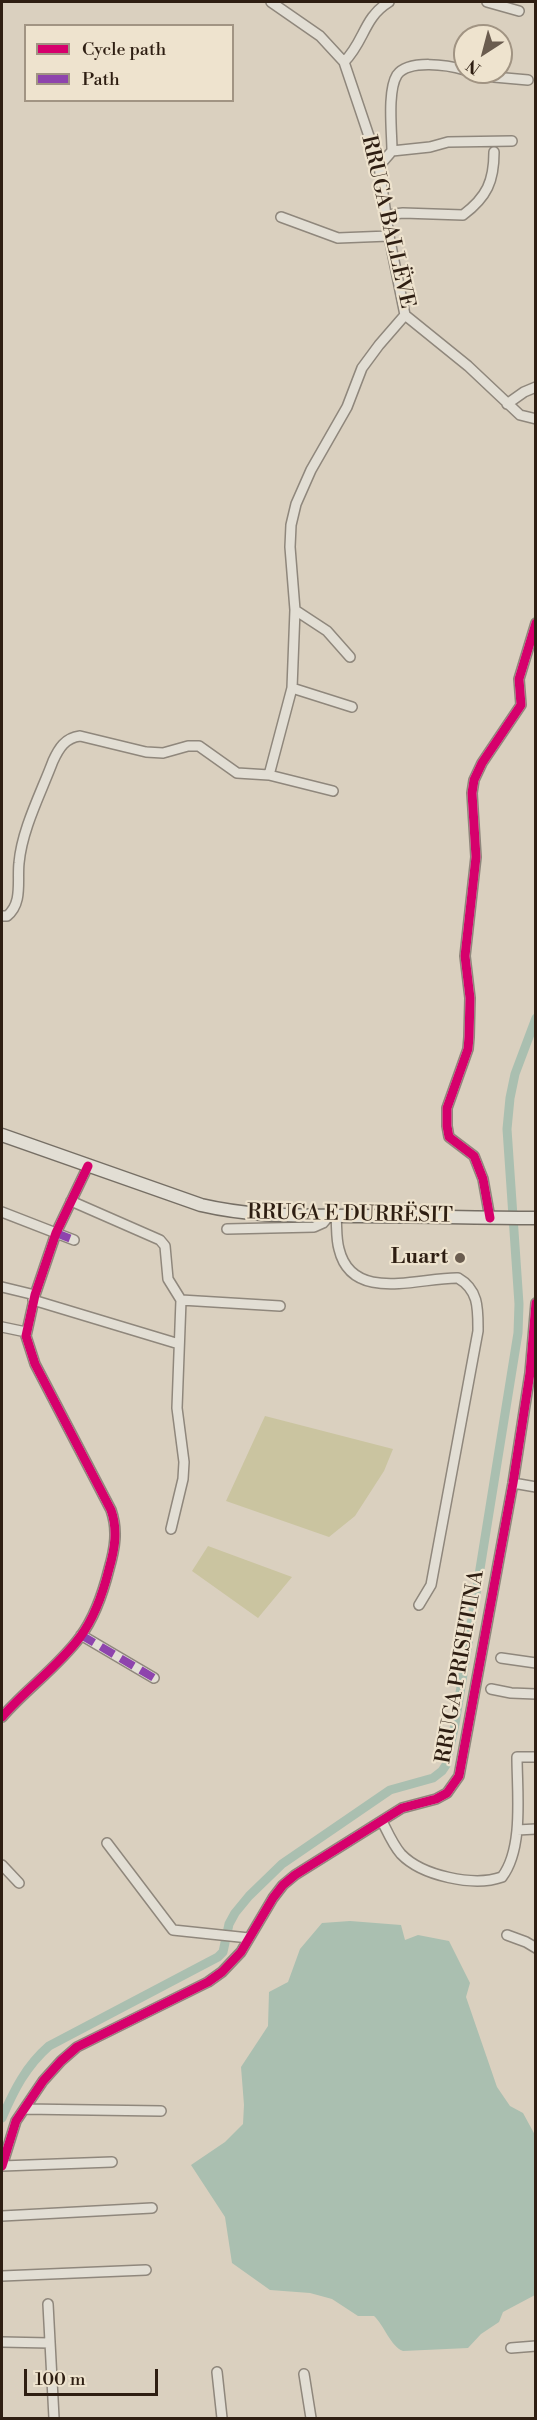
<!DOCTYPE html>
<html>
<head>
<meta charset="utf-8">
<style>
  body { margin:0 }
  #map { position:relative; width:537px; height:2420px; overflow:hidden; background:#dad0bf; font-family:"Libre Bodoni",serif }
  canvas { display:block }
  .frame { position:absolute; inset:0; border:3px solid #2e1e12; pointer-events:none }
  .legend { position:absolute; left:24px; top:24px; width:210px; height:78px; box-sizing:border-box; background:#eee3ce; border:2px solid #a19483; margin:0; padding:8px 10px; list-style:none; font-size:18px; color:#2e1e12 }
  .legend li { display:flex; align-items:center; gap:12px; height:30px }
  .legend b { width:30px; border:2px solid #a19483 }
  .north { position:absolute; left:453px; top:24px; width:60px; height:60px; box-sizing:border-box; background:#eee3ce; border:2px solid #a19483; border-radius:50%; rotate:216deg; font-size:16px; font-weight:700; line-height:24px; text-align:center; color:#2e1e12 }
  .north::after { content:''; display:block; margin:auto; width:21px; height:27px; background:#6a5c4f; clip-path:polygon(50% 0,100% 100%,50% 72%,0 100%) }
  .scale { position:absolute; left:24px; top:2369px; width:134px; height:27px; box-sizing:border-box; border:3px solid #2e1e12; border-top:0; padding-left:8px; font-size:18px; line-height:21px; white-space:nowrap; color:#2e1e12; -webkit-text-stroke:4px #eee3ce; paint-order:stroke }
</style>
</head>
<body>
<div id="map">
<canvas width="537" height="2420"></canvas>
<div class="frame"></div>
<ul class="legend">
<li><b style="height:8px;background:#d6006c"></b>Cycle path</li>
<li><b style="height:8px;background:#8e44ad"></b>Path</li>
</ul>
<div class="north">N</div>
<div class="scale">100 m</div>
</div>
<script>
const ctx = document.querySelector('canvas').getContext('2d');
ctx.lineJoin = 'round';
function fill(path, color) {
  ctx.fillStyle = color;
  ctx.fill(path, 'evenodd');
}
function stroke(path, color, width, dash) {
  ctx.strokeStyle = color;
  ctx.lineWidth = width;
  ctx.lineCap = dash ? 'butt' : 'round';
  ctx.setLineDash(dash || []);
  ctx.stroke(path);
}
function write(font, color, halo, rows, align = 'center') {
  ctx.font = font + ' "Libre Bodoni",serif';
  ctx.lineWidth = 4.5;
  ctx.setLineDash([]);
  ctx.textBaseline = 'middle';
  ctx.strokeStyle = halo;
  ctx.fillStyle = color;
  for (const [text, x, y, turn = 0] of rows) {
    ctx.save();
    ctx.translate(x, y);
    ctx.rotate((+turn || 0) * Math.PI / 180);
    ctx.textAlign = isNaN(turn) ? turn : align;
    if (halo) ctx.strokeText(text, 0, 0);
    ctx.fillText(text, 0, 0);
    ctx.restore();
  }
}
const green = new Path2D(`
  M265,1416L393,1449L384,1471L355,1516L329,1537L226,1501Z
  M208,1546L292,1577L258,1618L192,1571Z`);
const water = new Path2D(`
  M350,1921L401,1925L405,1940L418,1935L449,1941L470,1983L466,1997L497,2087L510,2106L523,2113L535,2135V2295L503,2312L499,2322L481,2334L468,2348L403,2351C391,2347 384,2325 374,2316H358L332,2299L310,2293L270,2290L232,2263L225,2217L191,2165L225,2142L243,2124L244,2105L241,2067L268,2026L269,1992L288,1982L300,1949L322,1923Z`);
const canal = new Path2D(`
  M2,2118C14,2090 26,2066 49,2046L218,1957L223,1952L229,1924L235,1913L249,1896L282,1864L390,1790L433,1778L442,1771L446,1765L455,1724L518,1333L519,1304L507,1129L510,1098L515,1074L536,1018`);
const minor = new Path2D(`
  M271,2L320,36L344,62L379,166L389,236L405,315L468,366L520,415L536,419
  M487,2L519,11
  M344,62C365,41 363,18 389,2
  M474,72L494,77L528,80
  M392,151L430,147L448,142L512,141
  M379,166L392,151C392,132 387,91 397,75C409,59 448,65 465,70
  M281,217L338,238L389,236
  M388,219L394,214L403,213L463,215C487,197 494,181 494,152
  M507,404L524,392L536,387
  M295,610L327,631L350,657
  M292,688L352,707
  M269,775L292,688L295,610L290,547L291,525L296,504L311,470L347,407L362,368L379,345L405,315
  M2,916H7C23,903 17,881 19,863C22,829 41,793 53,761C59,748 65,738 80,736L146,752L163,753L188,746H199L237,773L269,775L333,791
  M71,1201L160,1240L165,1246L168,1279L181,1300L177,1408L184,1462L183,1479L171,1529
  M2,1212L74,1240
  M336,1216C337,1227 336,1239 339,1249C352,1304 420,1277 458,1278C479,1290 478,1309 478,1331L431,1585L419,1605
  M490,1218L483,1179L474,1156L449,1137L447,1126V1108L468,1049L469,1037L470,998L465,956L476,857L472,793L474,780L482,763L521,705L519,679L536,623
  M227,1229L314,1227L323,1223L329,1216
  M2,1287L35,1295
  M33,1300L179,1344
  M181,1300L280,1306
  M2,1327L26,1332
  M513,1483L536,1487
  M81,1635L154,1678
  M501,1658L536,1663
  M491,1689L511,1693L536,1694
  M2,1717C26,1689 58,1667 80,1637C95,1617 103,1593 109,1569C115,1548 118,1530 111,1510L35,1364L26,1336L35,1295L56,1233L88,1166
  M382,1821C388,1833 393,1845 401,1854C422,1876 474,1887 502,1877C524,1848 517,1792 517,1757H536
  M517,1830L536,1829
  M107,1843L173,1930L249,1938
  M2,1865L19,1883
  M507,1935L526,1942L536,1948
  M24,2109L161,2111
  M2,2166L16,2121L43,2081L61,2061L77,2047L208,1982L222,1972L241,1952L273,1898L283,1885L295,1875L402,1808L436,1799L447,1793L459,1776L513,1483L530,1373L536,1303
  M2,2166L112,2162
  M2,2216L152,2208
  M2,2276L146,2270
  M48,2304L54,2418
  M2,2342L49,2343
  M511,2348L536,2346
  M217,2372L222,2418
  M304,2374L311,2418`);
const secondary = new Path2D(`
  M2,1135L201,1205C257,1218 304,1215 361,1216C419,1216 477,1218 536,1218`);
const quiet = new Path2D(`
  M56,1233L74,1240
  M81,1635L154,1678`);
const cycleway = new Path2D(`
  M490,1218L483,1179L474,1156L449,1137L447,1126V1108L468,1049L469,1037L470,998L465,956L476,857L472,793L474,780L482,763L521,705L519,679L536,623
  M2,1717C26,1689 58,1667 80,1637C95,1617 103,1593 109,1569C115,1548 118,1530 111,1510L35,1364L26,1336L35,1295L56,1233L88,1166
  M2,2166L16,2121L43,2081L61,2061L77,2047L208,1982L222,1972L241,1952L273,1898L283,1885L295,1875L402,1808L436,1799L447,1793L459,1776L513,1483L530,1373L536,1303`);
const markers = [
  [460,1258,6,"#6a5c4f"]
];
const streetNames = [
  ["RRUGA BALLËVE",387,222,77],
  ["RRUGA E DURRËSIT",350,1215,1],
  ["RRUGA PRISHTINA",461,1667,-80]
];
const poiNames = [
  ["Luart",448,1258]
];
fill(green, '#cac4a0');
fill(water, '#aabfb0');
stroke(canal, '#aabfb0', 9);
stroke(minor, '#8f877c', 12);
stroke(secondary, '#766f65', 15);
stroke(minor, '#e2ded4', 9);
stroke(secondary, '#e2ded4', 12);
stroke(quiet, '#8e44ad', 8, [15, 8]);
stroke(cycleway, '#d6006c', 9);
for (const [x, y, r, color] of markers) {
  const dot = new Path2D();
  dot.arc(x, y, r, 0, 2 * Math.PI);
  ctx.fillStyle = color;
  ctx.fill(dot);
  stroke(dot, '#eee3ce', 2);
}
write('21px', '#2e1e12', '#eee3ce', streetNames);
write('bold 21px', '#2e1e12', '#eee3ce', poiNames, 'right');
</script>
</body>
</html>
